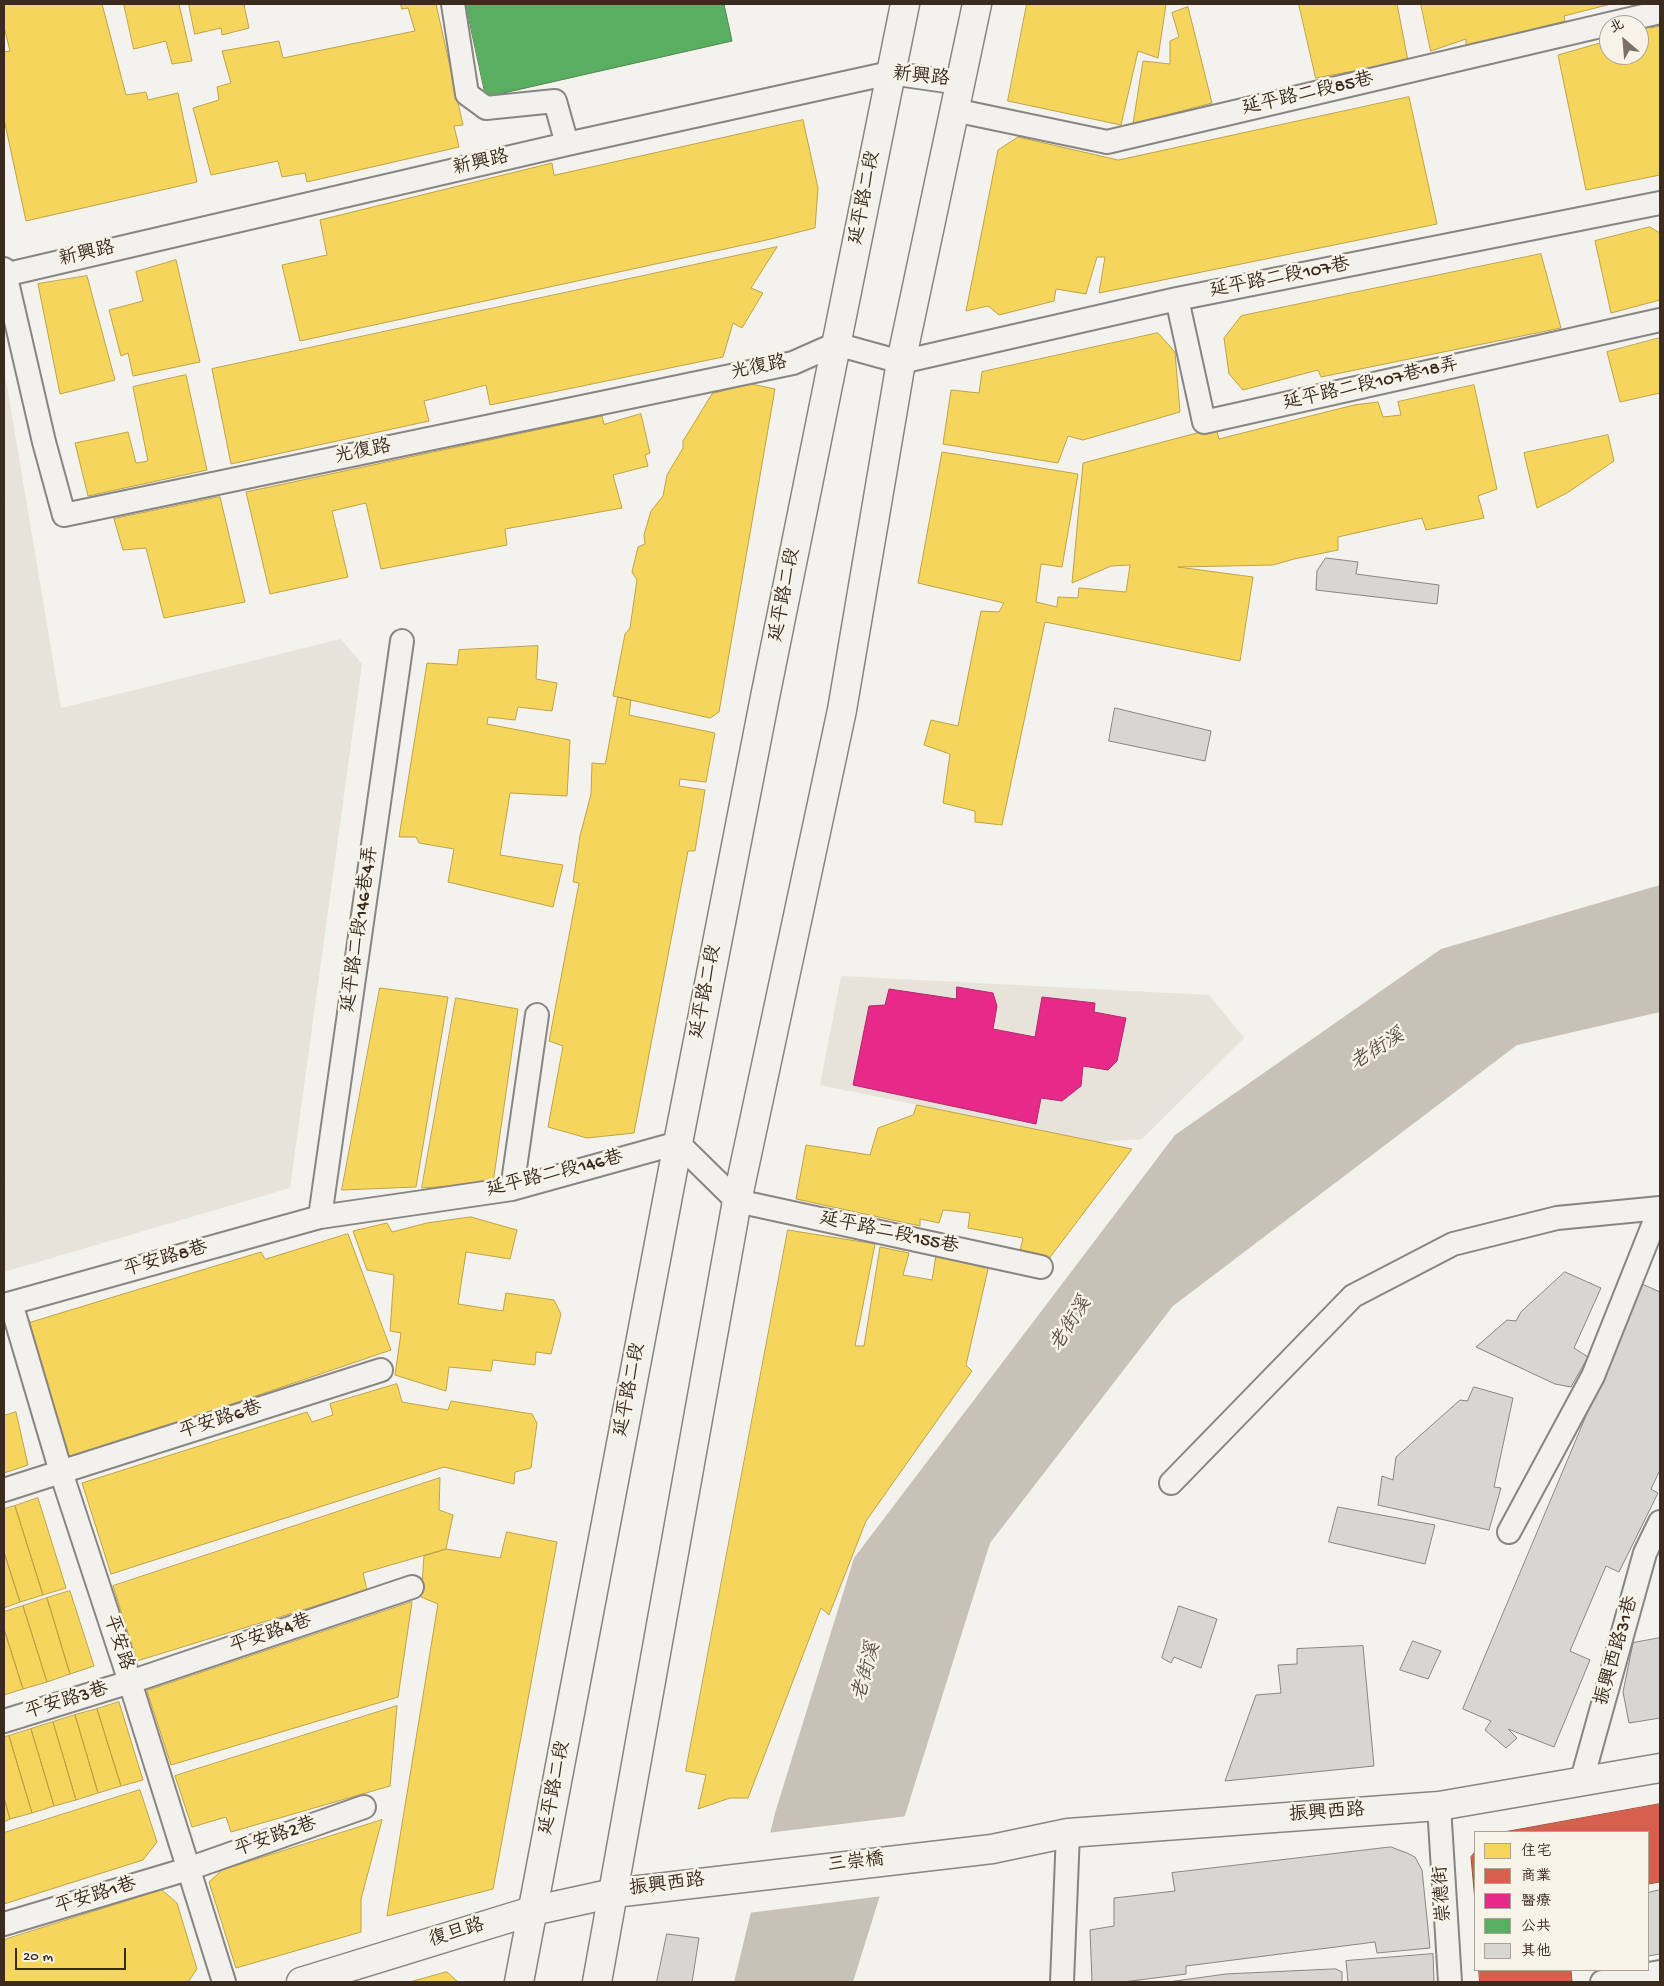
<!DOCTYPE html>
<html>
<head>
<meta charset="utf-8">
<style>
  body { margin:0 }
  #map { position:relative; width:1664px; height:1986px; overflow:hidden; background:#f4f2ec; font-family:"Gochi Hand","LXGW WenKai TC",sans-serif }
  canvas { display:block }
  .frame { position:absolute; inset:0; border:5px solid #3b2a1e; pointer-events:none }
  .legend { position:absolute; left:1474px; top:1831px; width:175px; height:140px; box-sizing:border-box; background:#f7f3e8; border:1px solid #aca397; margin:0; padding:6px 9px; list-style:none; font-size:15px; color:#3b2a1e }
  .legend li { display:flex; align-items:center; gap:10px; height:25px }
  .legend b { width:25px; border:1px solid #aca397 }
  .north { position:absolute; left:1599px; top:15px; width:50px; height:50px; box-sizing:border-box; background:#f7f3e8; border:1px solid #aca397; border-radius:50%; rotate:333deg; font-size:14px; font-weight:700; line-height:20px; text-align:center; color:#3b2a1e }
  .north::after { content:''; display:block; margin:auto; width:18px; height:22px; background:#7c7066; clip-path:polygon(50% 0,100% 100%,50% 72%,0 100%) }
  .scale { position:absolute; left:15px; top:1948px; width:111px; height:22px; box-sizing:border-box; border:2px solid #3b2a1e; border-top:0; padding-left:6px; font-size:15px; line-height:18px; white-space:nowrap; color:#3b2a1e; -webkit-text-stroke:4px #f7f3e8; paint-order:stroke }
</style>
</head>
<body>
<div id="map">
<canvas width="1664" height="1986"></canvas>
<div class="frame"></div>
<ul class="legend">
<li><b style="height:14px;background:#f6d55c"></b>住宅</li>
<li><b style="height:14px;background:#d6604d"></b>商業</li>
<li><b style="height:14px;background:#e7298a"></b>醫療</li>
<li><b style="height:14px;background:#5aae61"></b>公共</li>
<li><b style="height:14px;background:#d8d6d2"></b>其他</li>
</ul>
<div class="north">北</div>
<div class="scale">20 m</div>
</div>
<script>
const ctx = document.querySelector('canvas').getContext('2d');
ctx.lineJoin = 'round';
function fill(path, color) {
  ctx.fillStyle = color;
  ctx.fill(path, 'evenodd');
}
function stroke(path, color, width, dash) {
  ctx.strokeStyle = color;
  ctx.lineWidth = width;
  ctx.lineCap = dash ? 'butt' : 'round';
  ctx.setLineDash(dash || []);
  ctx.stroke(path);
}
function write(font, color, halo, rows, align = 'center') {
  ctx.font = font + ' "Gochi Hand","LXGW WenKai TC",sans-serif';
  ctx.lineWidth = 5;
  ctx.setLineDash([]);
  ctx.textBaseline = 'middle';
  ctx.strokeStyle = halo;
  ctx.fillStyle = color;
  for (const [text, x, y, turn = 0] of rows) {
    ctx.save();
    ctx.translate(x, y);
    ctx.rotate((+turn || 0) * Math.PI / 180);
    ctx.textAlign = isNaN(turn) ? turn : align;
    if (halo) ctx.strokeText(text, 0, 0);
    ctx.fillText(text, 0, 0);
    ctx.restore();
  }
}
const built = new Path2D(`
  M4,368L61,708L341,639L362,664L290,1188L4,1272Z
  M841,976L1209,995L1244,1038L1142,1139L1099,1142L820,1085Z`);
const green = new Path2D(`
  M4,496L23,541L4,549Z
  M29,645L31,756C45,744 57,726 74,719C80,717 87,717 93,716C138,708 190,720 226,748C245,762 254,784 264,804L269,1107C265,1116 262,1127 257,1135C223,1184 156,1210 98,1198C79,1194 64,1183 47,1174L49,1234L8,1236L4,1138V646Z`);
const water = new Path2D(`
  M1660,885V1012L1517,1045L1173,1306L990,1543L853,1982H734L775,1813L854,1558L1175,1135L1441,949Z`);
const pier = new Path2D(`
  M908,1816L883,1896L748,1913L767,1833Z`);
const homes = new Path2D(`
  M4,4H102L126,95L146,92L148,100L178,93L197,182L26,221L4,119V52L10,51L4,27Z
  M124,4H179L192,61L172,64L166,41L134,49Z
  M189,4H248L244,5L249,28L222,35L221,28L195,34Z
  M401,4H436L463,125L454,126L459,147L307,182L305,173L282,177L278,161L211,175L193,108L219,100L217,87L231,83L222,51L279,41L283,58L415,31L408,8L402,9Z
  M1027,4H1166L1158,58L1138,51L1121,125L1008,101Z
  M1299,4H1397L1408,61L1316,78Z
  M1421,4H1611L1564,16L1565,21L1466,46V39L1431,51Z
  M1188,7L1212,103L1133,124L1143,61L1170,64V41L1179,37L1172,13Z
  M1649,23L1651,28L1660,26V175L1586,190L1558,55L1600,43L1599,35L1609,33V55H1639V25Z
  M1409,97L1437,224L1099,293L1105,257H1097L1086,294L1056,289L1054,301L999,315L988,306L966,311L998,150L1018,137L1118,160Z
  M803,120L818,188L815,228L771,239L300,341L282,265L327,255L320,220L552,163L554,175Z
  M1650,227L1660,233V300L1611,313L1595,241Z
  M777,247L751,288L763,293L742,328L733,323L723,357L490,405L486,385L424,401L429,421L231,464L212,369Z
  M1541,254L1561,328L1321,377L1318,370L1243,390L1229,374L1224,338L1241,316Z
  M176,260L200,362L133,376L128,353L121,356L109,310L143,301L136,272Z
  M87,276L115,380L60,394L38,284Z
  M1158,333L1175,352L1180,412L1083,440L1068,436L1058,463L943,444L951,390L979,393L982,372Z
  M1660,338V393L1620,402L1607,352Z
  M186,375L207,470L88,496L75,443L128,432L136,463L148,461L133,387Z
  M751,384L775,389L719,712L710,718L613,696L625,634L630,628L637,580L632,572L638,547L645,544L644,535L651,511L663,496L667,475L683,448V441L712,394Z
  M1474,385L1497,489L1478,496L1484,518L1426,530L1422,518L1338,537V550L1294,559L1273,565L1178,567L1253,577L1240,661L1045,622L1002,825L975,822V811L943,803L950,754L924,745L931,720L958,726L981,611L999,612L1004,603L918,583L942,452L1078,474L1062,567L1041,564L1036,602L1057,607L1058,597L1078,598L1079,588L1126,592L1130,565L1111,566L1072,583L1083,463L1216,428L1219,439L1354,405L1378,402L1383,417L1401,415L1398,402Z
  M641,414L650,453L645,455L648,466L613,475L622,508L505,529L507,545L381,569L366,503L332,511L348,577L270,594L246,492L602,416L604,424Z
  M1608,435L1614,461L1567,493L1537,508L1524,453Z
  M220,497L245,602L164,618L146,548L123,550L114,519Z
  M538,646L536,679L557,683L552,711L518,707L515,720L488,717L487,724L570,740L567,796L510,793L500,855L563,865L553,907L448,882L454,849L419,843L416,837H399L427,663L457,665L459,650Z
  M618,697L631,700L629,715L715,733L706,782L680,779L679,786L705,790L695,851H688L634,1133L587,1138L548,1127L563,1046L549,1041L579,883L573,882L580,836L591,794L592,763L605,764Z
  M380,988L448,997L416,1187L342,1190Z
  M456,998L518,1009L493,1183L422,1188Z
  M917,1105L1132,1149L1048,1260L1020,1251L1023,1238L968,1228L970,1213L943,1210L939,1223L920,1219V1226L796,1199L806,1145L870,1155L878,1128L913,1115Z
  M471,1217L517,1230L510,1259L466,1252L458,1304L503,1311L506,1293L554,1300L561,1314L551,1354L536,1352L535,1365L493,1360L491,1371L449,1367L446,1391L395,1375L401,1333L390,1331L394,1275L367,1270L353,1231L387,1223L392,1232L427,1223Z
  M788,1230L875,1244L855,1346H864L880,1247L909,1253L903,1275L932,1280L936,1255L989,1265L966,1365L972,1371L866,1521L829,1615L821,1608L748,1798H730L698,1809L706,1775L686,1771Z
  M348,1234L391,1350L70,1459L28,1323L261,1252L265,1259Z
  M397,1384L402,1402L448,1410L451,1401L532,1414L537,1423L531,1468L515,1472L514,1484L444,1467L111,1574L82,1483L307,1412L312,1422L333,1415L330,1404Z
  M16,1412L28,1465L4,1473V1416Z
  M440,1478L439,1510L453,1515L446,1549L363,1573L367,1590L137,1661L113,1586Z
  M38,1498L66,1588L43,1595L15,1506Z
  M15,1506L43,1595L20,1602L4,1552V1509Z
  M507,1532L557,1542L493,1889L387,1916L438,1604L421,1597L424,1556L446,1549L500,1558Z
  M4,1552L20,1602L4,1608Z
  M70,1591L94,1666L70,1674L47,1598Z
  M47,1598L70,1674L47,1682L23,1606Z
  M412,1602L398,1697L171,1765L147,1691Z
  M23,1606L47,1682L23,1689L4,1629V1612Z
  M4,1629L23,1689L4,1695Z
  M119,1702L143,1780L121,1786L97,1709Z
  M397,1706L390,1786L231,1832L226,1817L192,1827L175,1776Z
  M97,1709L121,1786L98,1793L75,1715Z
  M75,1715L98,1793L76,1800L53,1722Z
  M53,1722L76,1800L54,1806L31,1729Z
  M31,1729L54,1806L32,1813L9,1736Z
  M9,1736L32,1813L10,1819L4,1798V1737Z
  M140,1790L157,1842L143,1860L4,1904V1833Z
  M4,1798L10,1819L4,1822Z
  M382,1820L361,1899V1932L236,1968L209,1882L222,1870Z
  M162,1890L177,1903L197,1969L188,1982H4V1940Z
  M447,1972L458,1982H410Z`);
const shops = new Path2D(`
  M1660,1804V1882L1648,1884V1832H1504Z
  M1475,1852V1901L1471,1857Z
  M1479,1970H1571L1572,1982H1480Z`);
const health = new Path2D(`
  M957,987L993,993L997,1006L993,1029L1035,1037L1042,997L1095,1003L1094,1012L1126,1018L1117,1061L1108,1070L1083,1066L1081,1086L1062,1101L1041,1098L1036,1124L853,1085L869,1006L885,1005L889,989L956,999Z`);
const public = new Path2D(`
  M466,4H724L732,41L486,97Z`);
const building = new Path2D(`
  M1326,558L1358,562L1356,574L1439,585L1437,604L1316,590L1317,571Z
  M1115,708L1211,731L1205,761L1109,741Z
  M1565,1272L1601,1288L1574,1348L1588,1357L1571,1387L1555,1384L1476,1347L1507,1320L1516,1321L1521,1312Z
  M1642,1284L1660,1292V1470L1651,1489L1658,1493L1619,1572L1606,1566L1570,1651L1590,1660L1554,1747L1508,1729L1517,1738L1506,1748L1485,1730L1491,1721L1463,1709Z
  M1474,1387L1513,1398L1494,1487L1501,1488L1489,1530L1378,1505L1382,1476L1393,1480L1396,1457L1460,1400L1467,1401Z
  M1338,1507L1435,1525L1425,1564L1329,1542Z
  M1179,1606L1217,1619L1201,1668L1174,1657L1171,1663L1162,1658Z
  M1660,1638V1718L1629,1723L1623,1692L1633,1643Z
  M1413,1641L1441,1651L1428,1679L1400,1670Z
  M1363,1646L1374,1766L1225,1781L1256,1695L1281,1693L1278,1665L1297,1664V1649Z
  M1391,1847L1407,1853L1415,1857L1422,1870L1430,1948L1377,1953L1375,1942L1186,1966V1974L1123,1982H1092L1090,1930L1114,1926V1898L1175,1891L1172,1873Z
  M1660,1890V1954L1648,1956V1893Z
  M667,1934L699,1938L692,1982H657Z
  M1433,1954L1434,1982H1348L1346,1961Z
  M1336,1969L1342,1972V1982H1168L1226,1974Z`);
const lane = new Path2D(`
  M453,4L467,94L486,108L555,101L567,144
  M954,110L1107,142L1660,12
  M4,269L44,442L64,515L793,363L836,344L901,362L1177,299L1660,203
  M4,275L567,144L890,73L960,83
  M1177,299L1204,422L1660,320
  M512,1189L537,1015
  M320,1217L402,641
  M11,1303L61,1472L130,1682L224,1982
  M4,1305L320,1217L512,1189L678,1143L737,1201L1041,1267
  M1171,1483L1353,1296L1453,1244L1557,1218L1660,1208
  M4,1490L381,1370
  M1509,1532L1593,1376L1660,1208
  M4,1721L130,1682L412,1587
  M1581,1783L1645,1553L1660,1522
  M1439,1806L1450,1982
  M4,1924L188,1869L364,1807
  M1062,1982L1068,1833
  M1602,1982L1660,1972`);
const street = new Path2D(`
  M301,1982L532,1911L614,1893L992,1849L1068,1833L1439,1806L1660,1768`);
const secondary = new Path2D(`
  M519,1982L678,1143L765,697L905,4
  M597,1982L737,1201L842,710L901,362L977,4`);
const streetNames = [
  ["新興路",921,78,6],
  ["延平路二段85巷",1308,95,-13],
  ["新興路",481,164,-13],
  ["延平路二段",866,198,-79],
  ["新興路",87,255,-13],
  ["延平路二段107巷",1280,279,-11],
  ["光復路",759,369,-12],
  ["延平路二段107巷18弄",1371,385,-13],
  ["光復路",363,453,-12],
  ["延平路二段",786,595,-79],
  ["延平路二段146巷4弄",361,929,-82],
  ["延平路二段",707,992,-79],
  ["延平路二段146巷",555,1175,-14],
  ["延平路二段155巷",889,1234,12],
  ["平安路8巷",166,1260,-16],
  ["延平路二段",631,1390,-79],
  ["平安路6巷",221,1421,-18],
  ["平安路4巷",271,1635,-19],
  ["平安路",117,1643,72],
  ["振興西路31巷",1618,1651,-74],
  ["平安路3巷",67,1702,-17],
  ["延平路二段",556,1788,-79],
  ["振興西路",1327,1814,-4],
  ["平安路2巷",276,1838,-19],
  ["三崇橋",856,1864,-7],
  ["振興西路",667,1886,-7],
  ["崇德街",1444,1894,-94],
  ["平安路1巷",96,1897,-17],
  ["復旦路",457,1934,-17]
];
const waterNames = [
  ["老街溪",1378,1051,-32],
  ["老街溪",1072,1325,-58],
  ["老街溪",868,1672,-75]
];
fill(built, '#e7e2da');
fill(green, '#e6e3da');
fill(water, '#c7c1b7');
fill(pier, '#f4f2ec');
fill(homes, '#f6d55c');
stroke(homes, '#bea249', 1);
fill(shops, '#d6604d');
stroke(shops, '#a8503f', 1);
fill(health, '#e7298a');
stroke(health, '#b3296a', 1);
fill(public, '#5aae61');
stroke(public, '#51864d', 1);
fill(building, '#d8d6d2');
stroke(building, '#898580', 1);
stroke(lane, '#898580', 26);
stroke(street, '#898580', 31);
stroke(secondary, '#898580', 31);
stroke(lane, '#f2f1ed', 22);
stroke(street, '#f2f1ed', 28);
stroke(secondary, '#f2f1ed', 28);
write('19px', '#3b2a1e', '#f7f3e8', streetNames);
write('italic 20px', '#5f5145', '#f7f3e8', waterNames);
</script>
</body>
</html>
